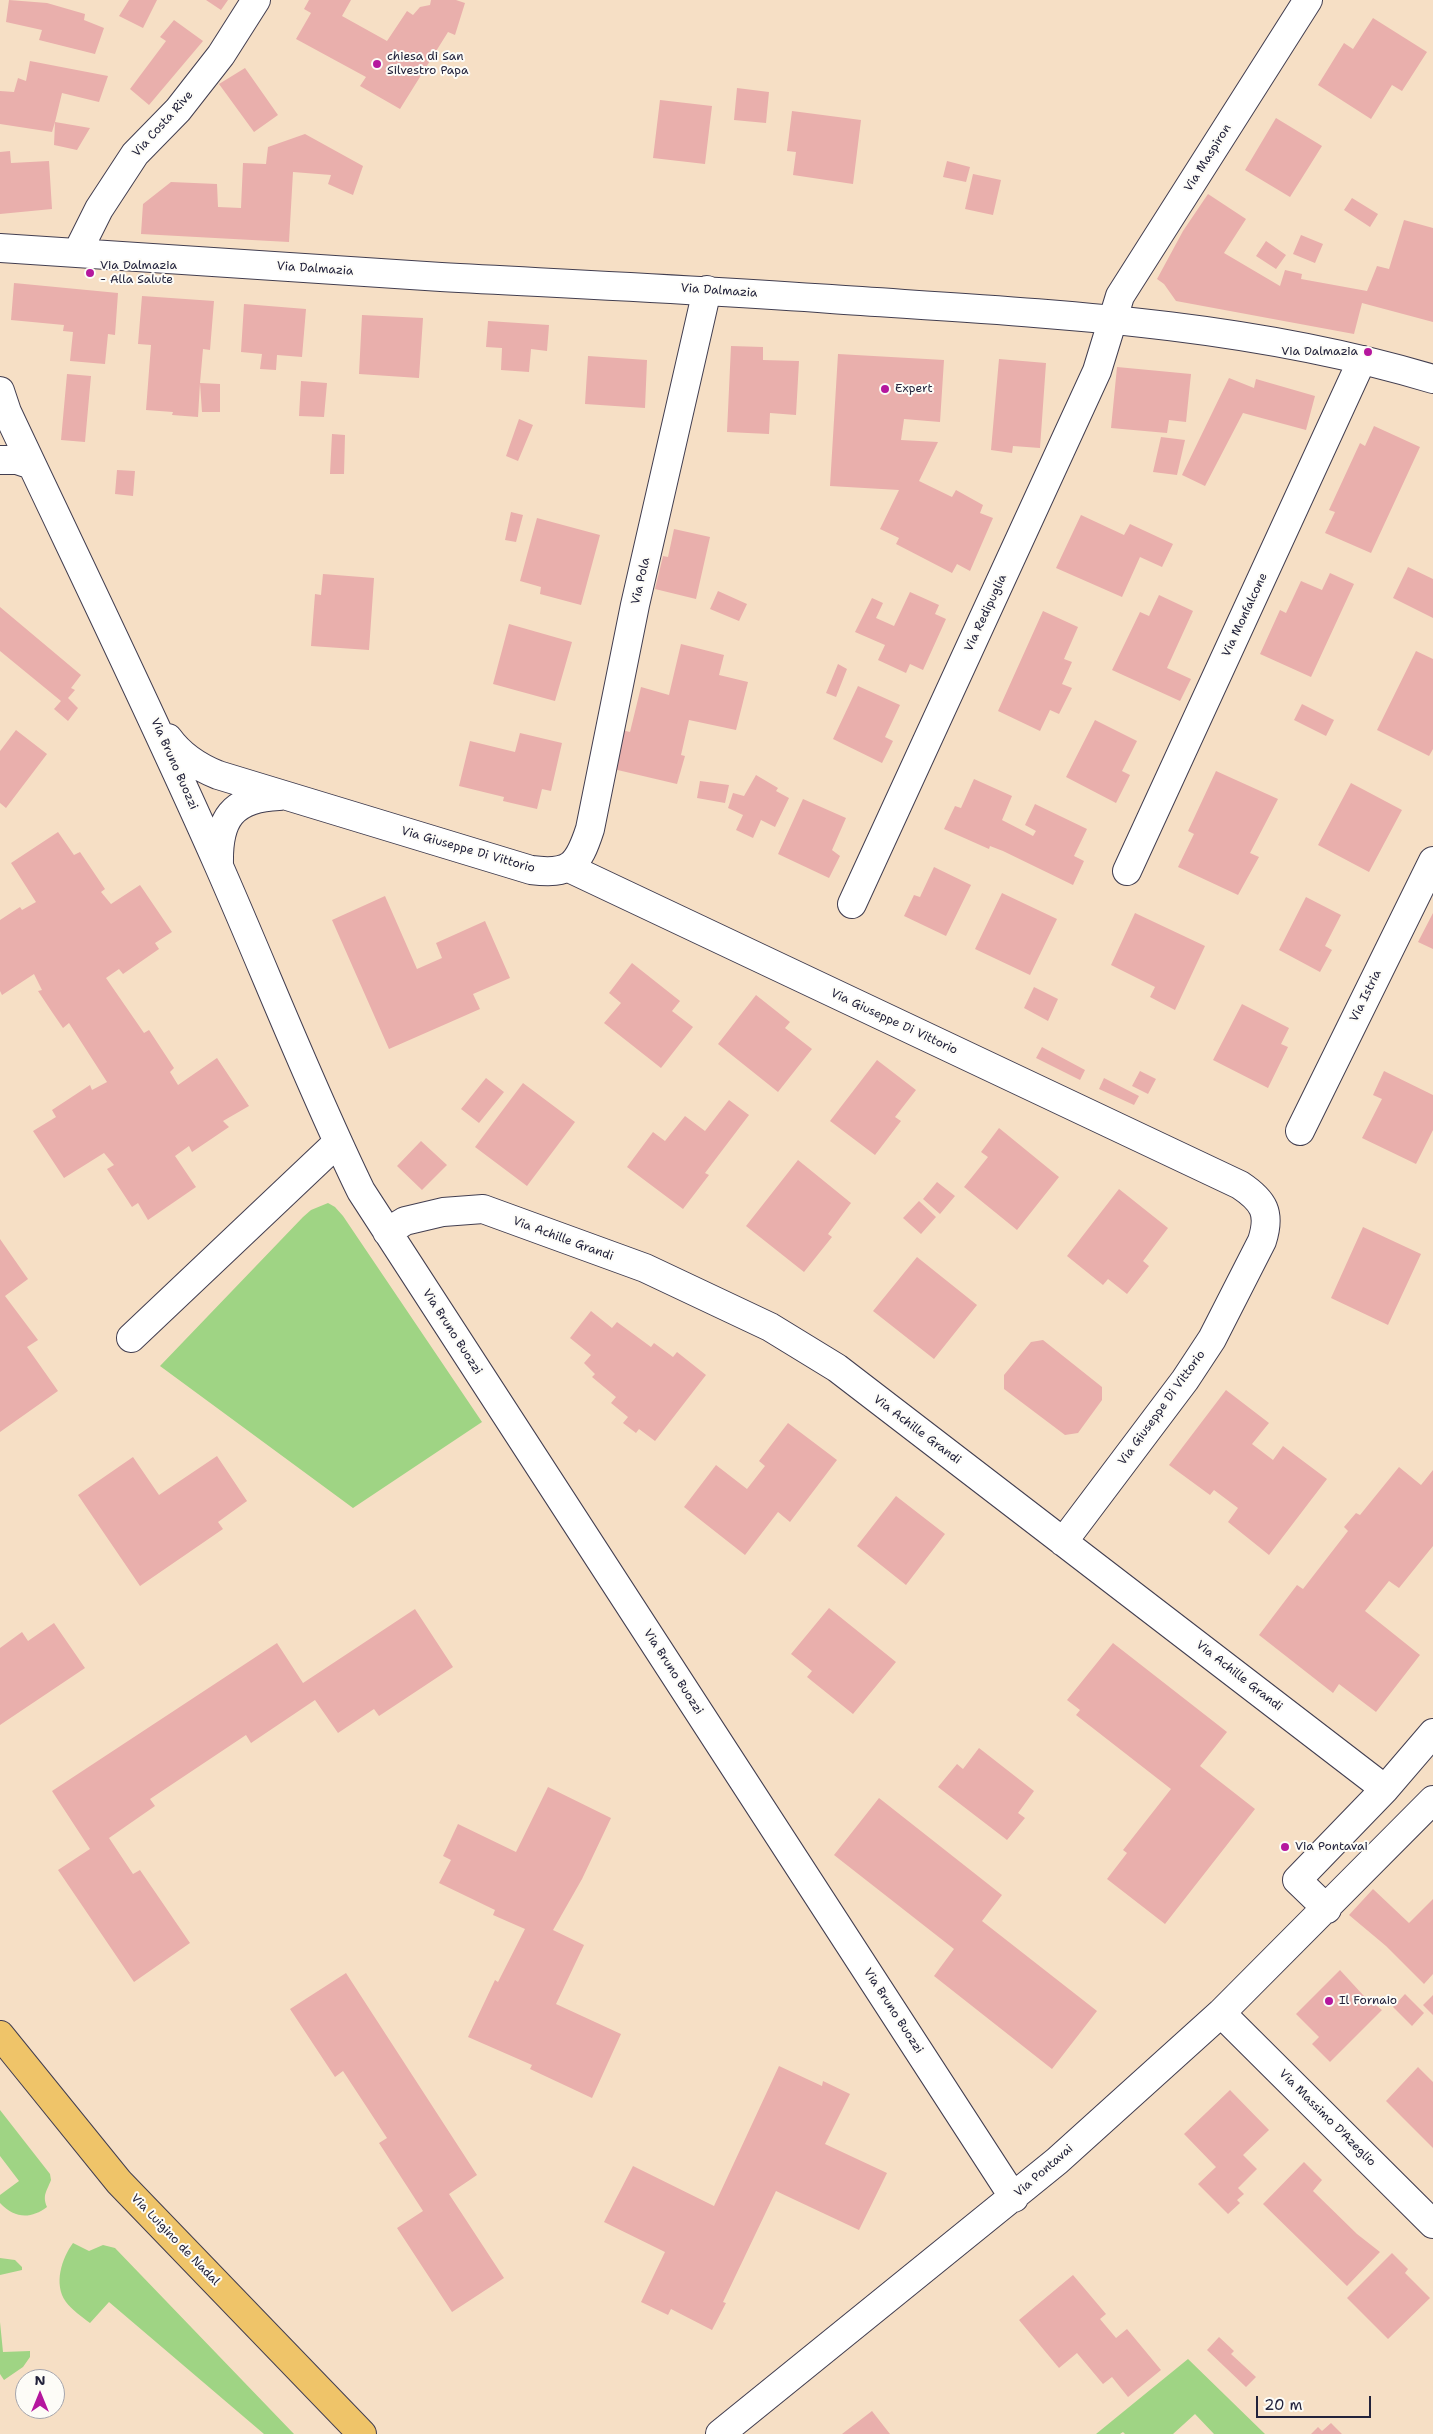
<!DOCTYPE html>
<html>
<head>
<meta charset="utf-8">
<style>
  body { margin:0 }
  #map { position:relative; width:1433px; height:2434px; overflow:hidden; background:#f6dfc5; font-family:"Shantell Sans",sans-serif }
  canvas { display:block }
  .north { position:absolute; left:15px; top:2369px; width:50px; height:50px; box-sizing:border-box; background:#fdfcf7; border:1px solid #a5a5ac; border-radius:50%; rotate:0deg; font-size:14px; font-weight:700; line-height:20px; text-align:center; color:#22223b }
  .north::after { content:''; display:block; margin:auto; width:18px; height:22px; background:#b5179e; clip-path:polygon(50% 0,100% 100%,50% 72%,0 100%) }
  .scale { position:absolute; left:1256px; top:2396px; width:115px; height:22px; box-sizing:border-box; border:2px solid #22223b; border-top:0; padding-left:6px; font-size:15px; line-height:18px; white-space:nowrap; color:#22223b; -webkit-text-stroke:4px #fdfcf7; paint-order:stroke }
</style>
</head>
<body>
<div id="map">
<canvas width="1433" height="2434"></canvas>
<div class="north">N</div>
<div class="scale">20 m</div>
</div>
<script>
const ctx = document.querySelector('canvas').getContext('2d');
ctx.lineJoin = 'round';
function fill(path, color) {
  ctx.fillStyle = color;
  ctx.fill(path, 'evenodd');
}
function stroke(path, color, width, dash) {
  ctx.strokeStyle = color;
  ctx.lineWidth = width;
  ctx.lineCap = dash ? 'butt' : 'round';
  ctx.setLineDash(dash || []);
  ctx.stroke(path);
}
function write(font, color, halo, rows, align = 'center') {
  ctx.font = font + ' "Shantell Sans",sans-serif';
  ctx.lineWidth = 4;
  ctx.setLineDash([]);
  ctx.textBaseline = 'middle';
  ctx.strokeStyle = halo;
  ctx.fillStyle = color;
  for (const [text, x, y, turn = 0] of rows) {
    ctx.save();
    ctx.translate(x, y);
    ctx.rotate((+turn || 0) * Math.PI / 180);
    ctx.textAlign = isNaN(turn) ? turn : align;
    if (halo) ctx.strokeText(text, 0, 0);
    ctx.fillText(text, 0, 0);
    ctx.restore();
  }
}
const green = new Path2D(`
  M328,1203L335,1207L343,1216L482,1422L353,1508L160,1366L303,1217L311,1210Z
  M0,2110L50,2174L51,2180C47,2191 42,2195 47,2207C31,2219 15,2219 0,2203V2195L19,2181L0,2156Z
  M73,2243L89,2251L103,2245L115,2248L294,2434H264L109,2302L90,2323C82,2317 72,2310 66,2302C53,2284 62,2258 73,2243Z
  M0,2258L15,2260L22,2267V2270L0,2275Z
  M0,2322L3,2352L30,2351V2357L23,2367L4,2380L0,2374Z
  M1188,2359L1265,2434H1214L1195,2414L1173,2434H1125L1123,2432L1120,2434H1096Z`);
const building = new Path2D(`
  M9,0L47,3L85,14L84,20L104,28L95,54L39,40L42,30L6,22Z
  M129,0H157L143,28L119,16Z
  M206,0H228L221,10Z
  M309,0H351L342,16L387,41L407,11L413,15L420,7L430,5L431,0H456L465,3L455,35L448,32L400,109L360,86L366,77L296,39L311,13L304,9Z
  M1373,18L1427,52L1402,91L1392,85L1371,119L1318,85L1344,43L1353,49Z
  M174,20L203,41L149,105L130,89L166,41L160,37Z
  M30,61L108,76L99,102L62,93L55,122L90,128L77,150L54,145L55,122L52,132L0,124V91L14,92L18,78L26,81Z
  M245,68L278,115L254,132L219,84Z
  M737,88L769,92L766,123L734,120Z
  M660,100L712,106L705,164L653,158Z
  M792,111L861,120L853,184L793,175L796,152L787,151Z
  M1276,118L1322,146L1290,197L1245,170Z
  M305,134L363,166L353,195L328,184L331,175L293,172L289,242L141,234L143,204L171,182L217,184L218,207L241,208L243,163L266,164L268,147Z
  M10,151L11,163L49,161L52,209L0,214V152Z
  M947,161L970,167L966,182L943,177Z
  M973,174L1001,180L993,215L965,209Z
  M1208,194L1246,219L1224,253L1280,286L1285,270L1302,274L1301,279L1367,291L1377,266L1389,269L1404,220L1433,228V322L1362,303L1354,334L1176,301L1164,284L1157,279L1183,231Z
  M1352,198L1378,214L1370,227L1344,210Z
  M1301,235L1323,244L1315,263L1293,254Z
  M1266,241L1286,255L1276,269L1256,256Z
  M14,283L118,293L115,335L108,334L105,364L70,361L73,332L63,331L64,325L11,320Z
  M142,296L214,301L210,350L203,349L200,383L220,384V412H202L200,383L198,417L172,415L173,412L146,410L151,345L138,344Z
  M244,304L306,309L302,357L277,355L276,370L260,369L262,354L241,352Z
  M362,315L423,318L419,378L359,374Z
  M488,321L549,325L547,351L531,349L529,372L501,370L502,348L486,347Z
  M731,346L763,347V360L799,361L796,415L770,413L769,434L727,432Z
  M838,354L944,360L940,422L904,419L901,440L938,442L919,481L952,497L956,490L983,505L980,513L993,518L970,571L957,564L952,573L896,544L899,538L880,529L899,490L830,486Z
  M588,356L647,360L645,408L585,404Z
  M999,359L1046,363L1040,448L1013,446L1012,453L991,450Z
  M1117,367L1191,374L1186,422L1169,420L1167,433L1111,428Z
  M67,374L91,376L85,442L61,440Z
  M1229,378L1254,388L1256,379L1315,396L1306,430L1243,413L1205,486L1182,475Z
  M301,381L327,383L324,417L299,416Z
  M519,419L533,425L518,461L506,456Z
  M1374,426L1420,447L1371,553L1325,533L1335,512L1329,510L1360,443L1365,446Z
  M332,434L345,435L344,474H330Z
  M1161,437L1185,440L1177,475L1153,472Z
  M117,470L135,471L133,496L115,494Z
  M511,512L523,515L516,542L505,540Z
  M1081,515L1124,535L1130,524L1173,544L1162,567L1140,557L1122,597L1056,568Z
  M537,518L600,535L581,605L540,594L541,587L520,581Z
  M674,529L710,537L696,599L655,589L663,556L668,557Z
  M1408,567L1433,579V618L1393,598Z
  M1330,573L1354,584L1311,677L1260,654L1280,610L1286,613L1301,581L1322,590Z
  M323,574L374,578L369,650L311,646L315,594L321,595Z
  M718,591L747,604L739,621L710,609Z
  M910,592L939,605L935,614L946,619L923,670L910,664L906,673L878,660L885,645L855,632L872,598L883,603L876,618L894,626Z
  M1159,595L1193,611L1167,668L1191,679L1180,701L1112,670L1140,612L1149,616Z
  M0,607L81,675L71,688L75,690L68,698L78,708L68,721L54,709L61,701L0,651Z
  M1043,611L1078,627L1064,659L1072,662L1062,684L1072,688L1059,714L1050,710L1040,731L998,711Z
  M509,624L572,642L555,701L493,684Z
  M681,644L724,655L719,675L748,682L736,730L689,720L681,755L685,756L677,784L609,768L617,729L630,732L641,687L669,695Z
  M1416,651L1433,659V749L1429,756L1377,730Z
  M838,664L847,669L836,697L826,693Z
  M858,686L900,705L885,737L893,741L882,763L833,739Z
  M1302,704L1334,720L1326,736L1294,720Z
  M1095,720L1137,741L1122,771L1130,775L1116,803L1066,777Z
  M16,730L47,754L6,808L0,803V751Z
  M520,733L562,743L551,791L542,789L537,809L503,801L504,797L459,786L470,741L515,752Z
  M1216,771L1278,799L1250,853L1259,857L1238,895L1178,867L1194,834L1188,831Z
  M756,775L778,788L776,791L789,798L775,827L761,820L753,838L736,830L743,815L728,808L733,793L744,796Z
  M974,779L1012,796L1002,820L1033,836L1036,831L1025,825L1035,804L1087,829L1074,856L1084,861L1073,885L1003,851L990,846L989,849L944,829L955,806L961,808Z
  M700,781L729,785L725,803L697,798Z
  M1351,783L1402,810L1369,872L1318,845Z
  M803,799L846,818L832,850L840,856L829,878L778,854Z
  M58,832L74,855L80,852L105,889L101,892L111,904L140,885L172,932L155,943L159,949L123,974L119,969L106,978L144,1033L149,1030L174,1068L170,1072L178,1085L217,1058L249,1106L223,1121L229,1127L192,1152L189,1146L175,1156L196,1187L148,1220L138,1203L132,1207L107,1169L114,1165L104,1153L64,1178L33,1131L56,1117L52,1110L90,1085L92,1090L107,1082L69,1023L63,1028L52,1012L38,991L42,990L34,974L2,995L0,991V920L20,907L22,910L36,902L11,863Z
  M934,867L971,885L946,936L904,916L914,895L920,897Z
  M1002,893L1057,919L1030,975L975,949Z
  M385,896L417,969L442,958L436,943L485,921L510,978L473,994L480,1009L389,1049L332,920Z
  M1306,897L1341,915L1325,946L1332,950L1320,972L1279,950Z
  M1135,913L1205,946L1175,1010L1150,997L1155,987L1111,965Z
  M1433,913V949L1418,942Z
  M632,963L680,1001L672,1011L693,1027L661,1068L604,1023L621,1003L609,993Z
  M1034,987L1058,999L1048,1021L1024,1008Z
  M756,995L790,1022L785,1028L812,1049L778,1092L718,1044Z
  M1242,1004L1289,1028L1281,1044L1288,1047L1268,1088L1213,1060Z
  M1042,1047L1085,1070L1080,1080L1036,1058Z
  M877,1060L916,1090L895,1117L901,1121L875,1155L830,1121Z
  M1140,1071L1156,1079L1148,1094L1132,1086Z
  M1384,1071L1433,1095V1130L1416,1164L1362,1138L1382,1099L1373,1095Z
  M486,1078L504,1092L479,1123L461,1109Z
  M1104,1078L1139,1096L1134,1105L1099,1089Z
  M523,1083L575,1122L527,1186L475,1147Z
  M729,1100L749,1115L705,1173L709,1175L683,1209L627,1167L653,1132L665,1141L685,1116L705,1131Z
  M999,1128L1059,1177L1017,1230L964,1187L988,1157L981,1152Z
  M421,1141L447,1165L422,1190L397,1166Z
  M798,1160L851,1203L828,1234L832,1237L804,1272L746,1226Z
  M937,1182L955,1196L940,1214L923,1199Z
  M1119,1189L1168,1228L1143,1261L1149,1266L1127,1294L1108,1279L1103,1285L1067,1256Z
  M919,1201L936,1217L921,1234L903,1218Z
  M1363,1227L1421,1254L1388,1325L1331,1298Z
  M0,1239L28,1279L5,1296L38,1340L27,1347L58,1391L0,1432Z
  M917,1257L977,1305L934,1359L873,1311Z
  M591,1311L612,1328L617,1322L651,1347L654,1343L673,1357L677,1352L706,1375L655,1441L639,1429L636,1433L623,1423L628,1417L611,1403L616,1397L592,1377L595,1374L584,1363L591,1355L570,1338Z
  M1043,1340L1102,1387V1400L1078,1433L1065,1435L1004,1389V1375L1031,1342Z
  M1226,1390L1269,1423L1252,1444L1273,1460L1283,1446L1327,1479L1269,1555L1228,1522L1238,1508L1214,1490L1210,1495L1169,1465Z
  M788,1423L837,1460L790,1522L778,1512L745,1555L684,1507L716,1465L747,1489L765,1466L759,1461Z
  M217,1456L247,1501L218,1522L223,1529L140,1586L78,1495L133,1457L159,1495Z
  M1399,1467L1421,1485L1433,1470V1546L1399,1588L1389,1581L1365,1611L1420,1655L1376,1712L1339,1684L1333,1693L1259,1635L1297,1585L1303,1589L1348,1531L1344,1527L1356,1513L1360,1515Z
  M896,1496L945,1534L906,1585L857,1546Z
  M829,1608L896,1662L853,1714L807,1677L812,1671L791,1654Z
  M415,1609L453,1667L379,1716L374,1709L338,1733L315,1700L251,1743L246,1735L150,1799L155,1806L109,1838L133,1874L140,1870L190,1943L134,1982L58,1870L90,1849L52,1791L277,1643L303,1683Z
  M54,1623L85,1668L0,1725V1648L22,1632L28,1641Z
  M1113,1643L1227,1732L1200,1766L1255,1809L1165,1924L1107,1879L1127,1853L1123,1850L1171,1789L1076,1715L1080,1710L1067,1700Z
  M979,1748L1034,1791L1018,1813L1025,1818L1007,1840L938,1787L957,1764L963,1769Z
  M548,1787L611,1818L582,1879L553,1930L584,1945L556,2004L621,2034L592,2098L530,2069L532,2065L468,2037L495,1980L498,1982L525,1929L493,1915L495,1910L439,1883L451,1860L443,1856L458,1824L516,1852Z
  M879,1798L1002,1895L982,1921L1097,2011L1052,2069L934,1976L954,1949L834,1855Z
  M1373,1889L1409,1923L1433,1899V1974L1424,1984L1386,1946L1349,1915Z
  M1340,1970L1363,1995L1382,2010L1330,2062L1312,2044L1319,2037L1296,2014Z
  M346,1973L477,2175L449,2194L504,2278L452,2312L397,2228L423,2211L379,2143L387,2138L343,2071L335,2077L290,2009Z
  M1405,1994L1424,2013L1412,2026L1393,2007Z
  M1433,1995V2015L1423,2005Z
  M779,2066L822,2086L823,2081L850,2094L825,2144L887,2173L859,2230L776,2191L723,2302L726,2303L712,2330L671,2309L668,2315L641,2302L665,2252L604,2222L633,2166L714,2206Z
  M1418,2067L1433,2082V2148L1386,2101Z
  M1230,2090L1269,2130L1243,2155L1257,2169L1238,2188L1244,2194L1237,2200L1240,2203L1228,2214L1198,2184L1216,2167L1184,2134Z
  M1304,2162L1322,2180L1313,2191L1357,2234L1380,2252L1347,2286L1263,2204Z
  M1392,2253L1408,2269L1405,2273L1430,2298L1388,2339L1347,2298Z
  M1073,2275L1106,2314L1100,2319L1116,2338L1127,2329L1161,2370L1128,2397L1112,2377L1103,2384L1077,2353L1059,2368L1019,2320Z
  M1219,2337L1234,2351L1231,2354L1256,2377L1246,2387L1207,2350Z
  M872,2411L890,2434H842Z
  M1331,2423L1342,2434H1311L1318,2427L1322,2431Z`);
const minor = new Path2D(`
  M0,391L7,412C78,563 151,712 218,864C266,973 309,1084 361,1191L1014,2198
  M0,460H17L32,465
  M168,738C181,756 198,767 218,775L531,870C570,875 578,866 590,829L635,605L707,290
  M219,864C218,819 232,798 279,796
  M569,868L1240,1185C1264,1201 1271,1213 1262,1241L1212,1339L1185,1380L1063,1542
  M1127,871L1362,360
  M852,904L1097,371L1120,296L1308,0
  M1300,1131L1433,861
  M387,1232L405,1221L443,1212L483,1209L645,1268L770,1327L837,1368L1385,1789
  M131,1338L337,1143
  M1327,1909L1297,1880L1385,1789L1433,1733
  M1221,2013L1433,2224
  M720,2434L1057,2161L1221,2013L1433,1800`);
const tertiary = new Path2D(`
  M0,248C147,257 294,268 441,277C571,284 701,290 831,299C1033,313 1238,320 1433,379
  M77,253L99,209L135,154L178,110L221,55L256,0`);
const primary = new Path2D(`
  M0,2035L119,2182L362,2434`);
const markers = [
  [377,64,5,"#b5179e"],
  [90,273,5,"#b5179e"],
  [1368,352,5,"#b5179e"],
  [885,389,5,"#b5179e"],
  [1285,1847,5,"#b5179e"],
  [1329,2001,5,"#b5179e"]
];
const poiNames = [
  ["chiesa di San",387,57],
  ["Silvestro Papa",387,71],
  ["Via Dalmazia",100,266],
  ["- Alla Salute",100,280],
  ["Via Dalmazia",1358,352,"right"],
  ["Expert",895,389],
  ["Via Pontavai",1295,1847],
  ["Il Fornaio",1339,2001]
];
const streetNames = [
  ["Via Costa Rive",163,124,-48],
  ["Via Maspiron",1208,158,-58],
  ["Via Dalmazia",315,269,4],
  ["Via Dalmazia",719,291,4],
  ["Via Pola",641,581,-77],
  ["Via Redipuglia",986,613,-65],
  ["Via Monfalcone",1245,615,-65],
  ["Via Bruno Buozzi",174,764,66],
  ["Via Giuseppe Di Vittorio",468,850,16],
  ["Via Istria",1366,996,-64],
  ["Via Giuseppe Di Vittorio",894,1022,25],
  ["Via Achille Grandi",563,1239,20],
  ["Via Bruno Buozzi",452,1332,57],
  ["Via Giuseppe Di Vittorio",1162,1408,-54],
  ["Via Achille Grandi",917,1430,37],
  ["Via Bruno Buozzi",673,1672,57],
  ["Via Achille Grandi",1239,1676,38],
  ["Via Bruno Buozzi",893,2011,57],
  ["Via Massimo D'Azeglio",1327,2118,45],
  ["Via Pontavai",1044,2171,-41],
  ["Via Luigino de Nadal",175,2240,46]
];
fill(green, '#9fd484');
fill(building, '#e9afac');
stroke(minor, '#423e50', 30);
stroke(tertiary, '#423e50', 30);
stroke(primary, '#423e50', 30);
stroke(minor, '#fff', 28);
stroke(tertiary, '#fff', 28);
stroke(primary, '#efc469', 28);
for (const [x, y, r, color] of markers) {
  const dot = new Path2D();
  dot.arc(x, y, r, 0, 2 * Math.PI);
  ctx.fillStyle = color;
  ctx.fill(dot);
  stroke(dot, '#fdfcf7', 2);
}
write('12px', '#22223b', '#fdfcf7', poiNames, 'left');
write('12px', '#22223b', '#fdfcf7', streetNames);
</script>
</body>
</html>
